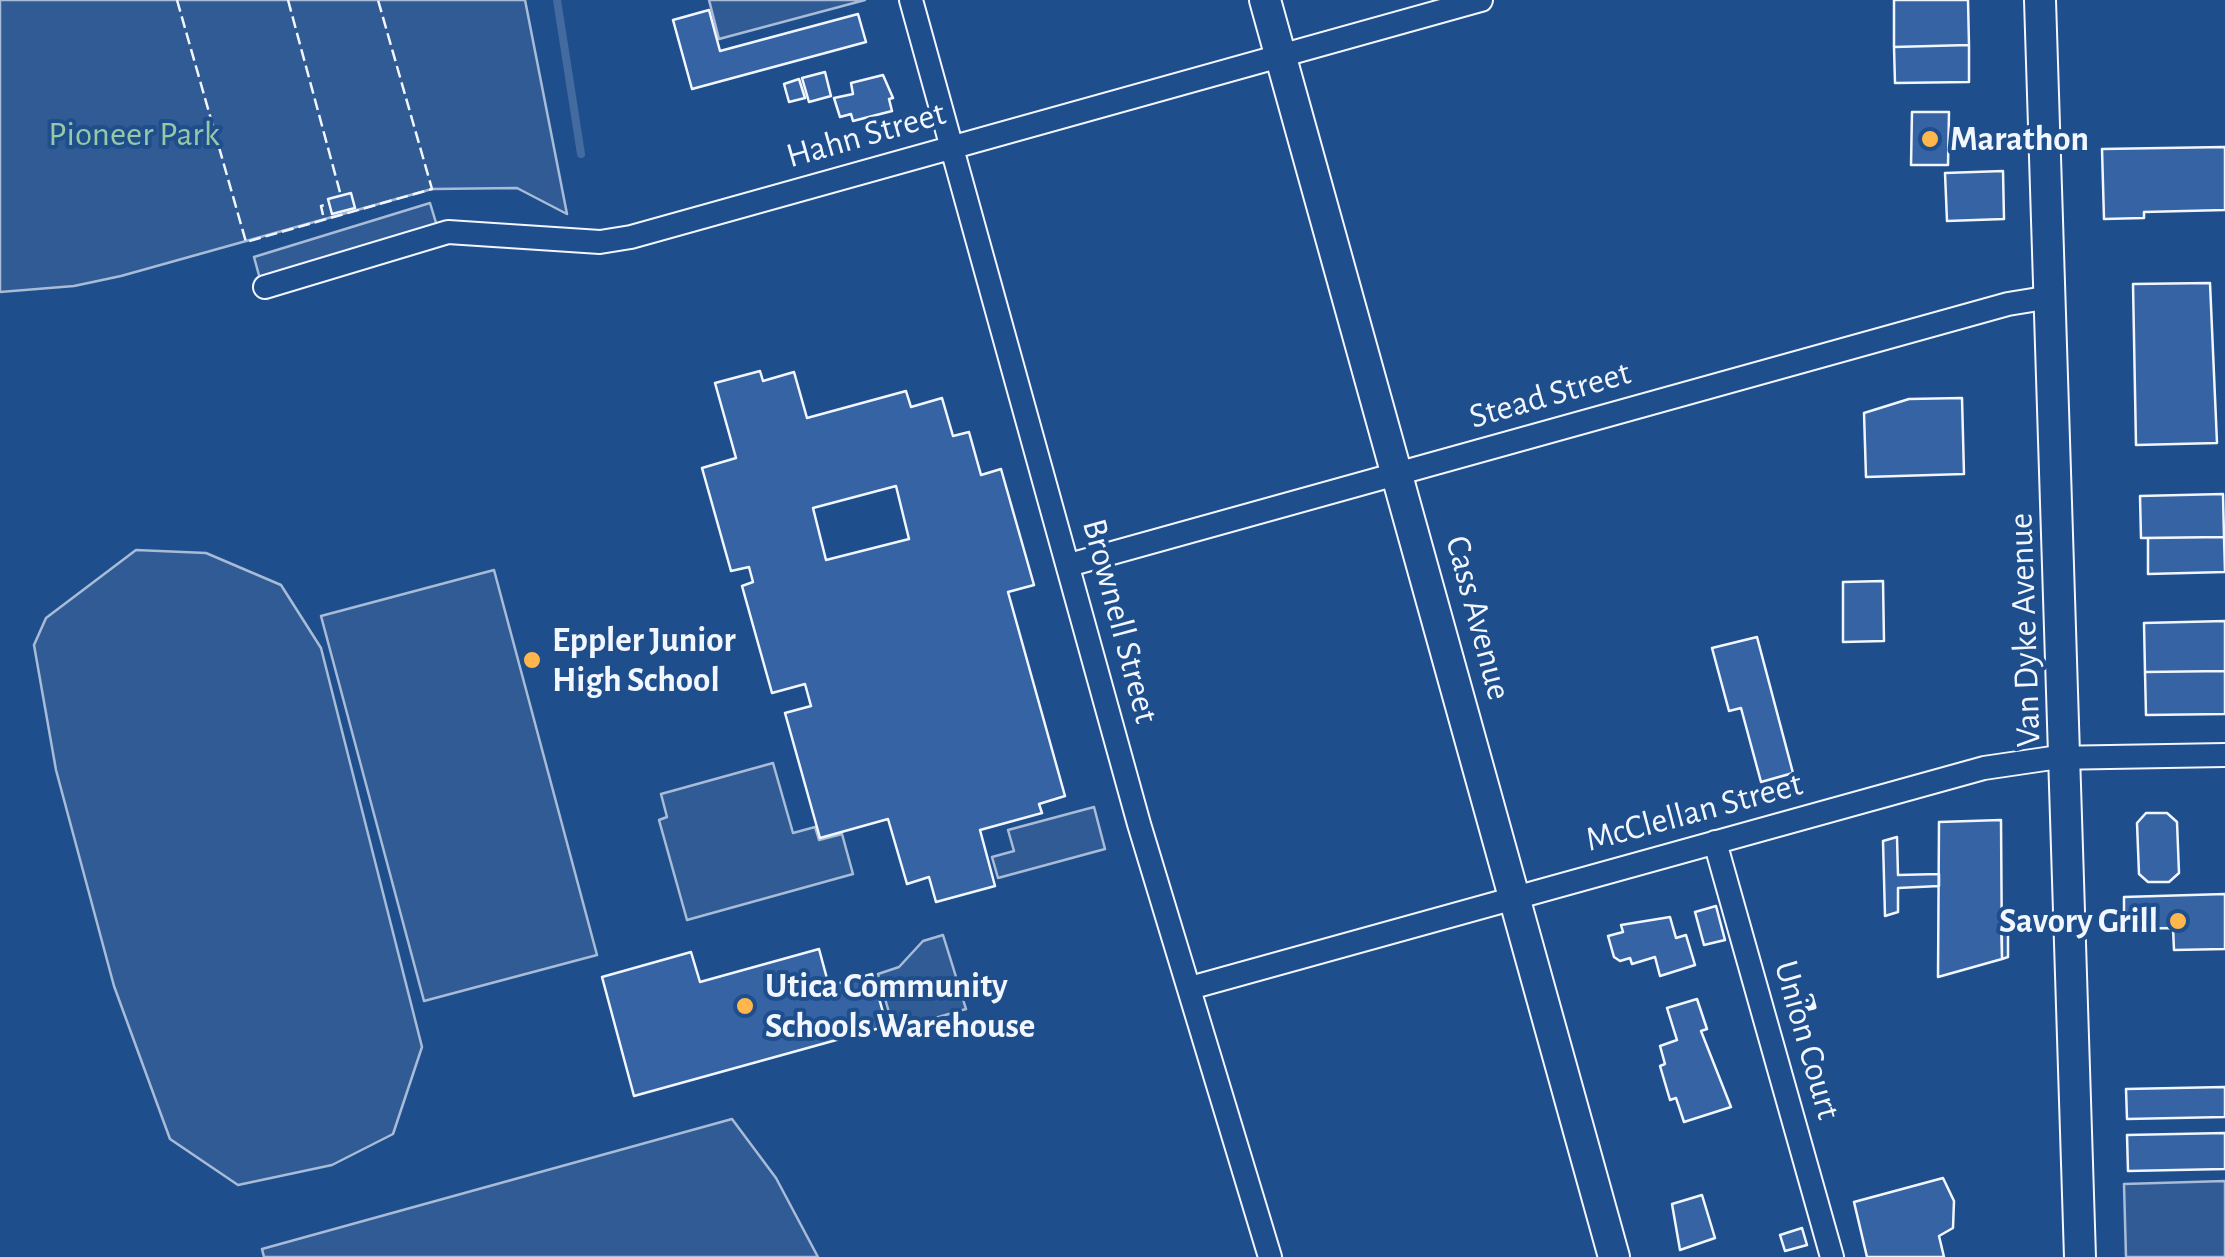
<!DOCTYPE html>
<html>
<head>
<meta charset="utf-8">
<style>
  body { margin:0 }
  canvas { display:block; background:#1f4e8c }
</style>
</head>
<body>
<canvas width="2225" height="1257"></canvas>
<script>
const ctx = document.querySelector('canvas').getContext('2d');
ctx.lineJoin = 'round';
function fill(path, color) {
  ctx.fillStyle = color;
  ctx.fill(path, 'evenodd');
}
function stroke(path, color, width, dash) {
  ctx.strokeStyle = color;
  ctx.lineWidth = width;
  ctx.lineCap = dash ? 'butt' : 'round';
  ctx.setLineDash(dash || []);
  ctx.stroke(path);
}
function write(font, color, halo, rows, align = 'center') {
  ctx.font = font + ' "Alegreya Sans",sans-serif';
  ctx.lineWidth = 8;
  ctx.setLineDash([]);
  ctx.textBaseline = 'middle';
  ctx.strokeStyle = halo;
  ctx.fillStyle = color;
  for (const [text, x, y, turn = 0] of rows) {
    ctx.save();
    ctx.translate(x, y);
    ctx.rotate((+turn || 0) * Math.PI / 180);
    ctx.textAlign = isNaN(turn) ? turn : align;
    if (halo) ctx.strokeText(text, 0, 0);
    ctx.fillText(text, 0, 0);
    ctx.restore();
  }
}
const built = new Path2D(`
  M0,0H525L567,214L517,188L432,189L121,276L74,286L0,292Z
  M709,0H865L719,39Z
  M430,203L437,226L260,279L254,257Z
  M136,550L206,553L281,585L321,648L422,1047L393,1134L332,1165L238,1185L170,1139L114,986L56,770L34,645L46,618Z
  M494,570L597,955L424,1001L321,616Z
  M773,763L793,833L815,827L819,840L842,834L853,874L687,920L659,820L667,817L661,794Z
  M1094,807L1105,849L998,878L992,857L1014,851L1008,830Z
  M943,935L966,1009L894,1030L878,974L899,967L923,941Z
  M732,1119L776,1178L818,1257H264L262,1249Z
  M2225,1181V1257H2126L2124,1184Z`);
const stream = new Path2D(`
  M557,0L581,154`);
const building = new Path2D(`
  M1894,0H1968L1969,45L1894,47Z
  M709,10L720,51L858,14L866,42L692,89L673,20Z
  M1969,45V82L1895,83L1894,47Z
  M825,72L831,96L809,102L802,78Z
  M883,75L893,98L889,99L892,111L853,121L851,114L840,117L834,98L853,94L851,83Z
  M799,79L805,98L789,102L784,84Z
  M1912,112H1949L1948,165H1911Z
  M2225,147V210L2144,212V218L2104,219L2102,149Z
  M2003,171L2004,219L1947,221L1945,173Z
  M351,193L355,208L332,214L328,199Z
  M2210,283L2217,443L2136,445L2133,284Z
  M760,371L763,381L794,372L807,418L906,391L911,407L942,398L953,436L969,432L981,475L1001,469L1034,585L1008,592L1065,796L1039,804L1042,813L980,830L995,886L936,902L929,877L907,884L888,819L820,838L785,713L811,706L805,684L772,693L742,586L753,582L749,567L731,571L702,468L736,458L715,383ZM896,486L909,539L826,560L813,508Z
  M1962,398L1964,474L1866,477L1864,413L1909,399Z
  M2223,494L2224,537L2141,538L2140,496Z
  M2224,537L2225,572L2148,574V538Z
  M1883,581L1884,641L1843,642V582Z
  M2225,621V671L2145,672L2144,623Z
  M1757,637L1793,773L1761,782L1741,708L1729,711L1712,648Z
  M2225,671V714L2146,715L2145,672Z
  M2146,813H2167L2177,822L2179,873L2169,882H2148L2139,874L2137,823Z
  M2001,820L2002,959L1938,977L1939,822Z
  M1897,837L1898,875L1939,874V886L1898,888V912L1885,916L1883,841Z
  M2225,894V949L2174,950L2173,928L2131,929V913H2124V897Z
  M1716,906L1725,940L1704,945L1695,912Z
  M1670,917L1676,938L1686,935L1695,965L1660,976L1655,957L1632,964L1630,958L1620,961L1614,957L1608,936L1623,932L1621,925Z
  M2001,920H2008V957L2002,959Z
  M819,949L829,986L872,974L887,1026L634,1096L602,977L691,952L700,982Z
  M1697,999L1707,1029L1701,1031L1731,1107L1684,1122L1676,1098L1670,1100L1660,1066L1665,1064L1660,1046L1677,1040L1667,1008Z
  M2225,1087V1117L2127,1119L2126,1089Z
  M2225,1133V1169L2128,1171L2127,1135Z
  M1943,1178L1954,1201L1953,1228L1939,1236L1944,1257H1867L1854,1202Z
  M1702,1195L1715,1238L1680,1250L1672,1204Z
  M1802,1228L1807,1245L1785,1251L1780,1235Z`);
const street = new Path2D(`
  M911,0L1139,824L1270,1257
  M265,287L448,232L600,242L631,237L1481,0
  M1069,565L2008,304L2051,297
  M1715,842L1832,1257
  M1190,988L1984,768L2052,758L2225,755`);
const secondary = new Path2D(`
  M1265,0L1614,1257
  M2040,0L2080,1257`);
const fence = new Path2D(`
  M177,0L246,242L432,189L378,0
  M288,0L341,196
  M323,215L321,206L329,204`);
const wall = new Path2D(`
  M1798,1000L1801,1010L1814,1007L1811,996`);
const markers = [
  [1930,139,10,"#ffb74d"],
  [532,660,10,"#ffb74d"],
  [2178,921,10,"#ffb74d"],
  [745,1006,10,"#ffb74d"]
];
const parkNames = [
  ["Pioneer Park",134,134]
];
const streetNames = [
  ["Hahn Street",866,135,-16],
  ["Stead Street",1550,395,-16],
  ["Cass Avenue",1478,618,75],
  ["Brownell Street",1120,621,75],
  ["Van Dyke Avenue",2025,630,-92],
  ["McClellan Street",1694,812,-15],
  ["Union Court",1807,1040,74]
];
const poiNames = [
  ["Marathon",1950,139],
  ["Eppler Junior",552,640],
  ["High School",552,680],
  ["Savory Grill",2158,921,"right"],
  ["Utica Community",765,986],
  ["Schools Warehouse",765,1026]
];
fill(built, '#305b95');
stroke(built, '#a8bbd7', 2.5);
stroke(stream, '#446ba0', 8);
fill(building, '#3563a3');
stroke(building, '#f2f6ff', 2.5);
stroke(street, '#f2f6ff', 26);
stroke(secondary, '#f2f6ff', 34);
stroke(street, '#1f4e8c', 22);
stroke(secondary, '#1f4e8c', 30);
stroke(fence, '#f2f6ff', 2.5, [12, 5]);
stroke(wall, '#f2f6ff', 5);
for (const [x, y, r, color] of markers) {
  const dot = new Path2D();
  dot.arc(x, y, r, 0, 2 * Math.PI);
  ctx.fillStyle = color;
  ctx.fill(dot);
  stroke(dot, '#1f4e8c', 4);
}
write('35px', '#97c8a6', '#1f4e8c', parkNames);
write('35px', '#f2f6ff', '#1f4e8c', streetNames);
write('bold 35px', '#f2f6ff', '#1f4e8c', poiNames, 'left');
</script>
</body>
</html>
